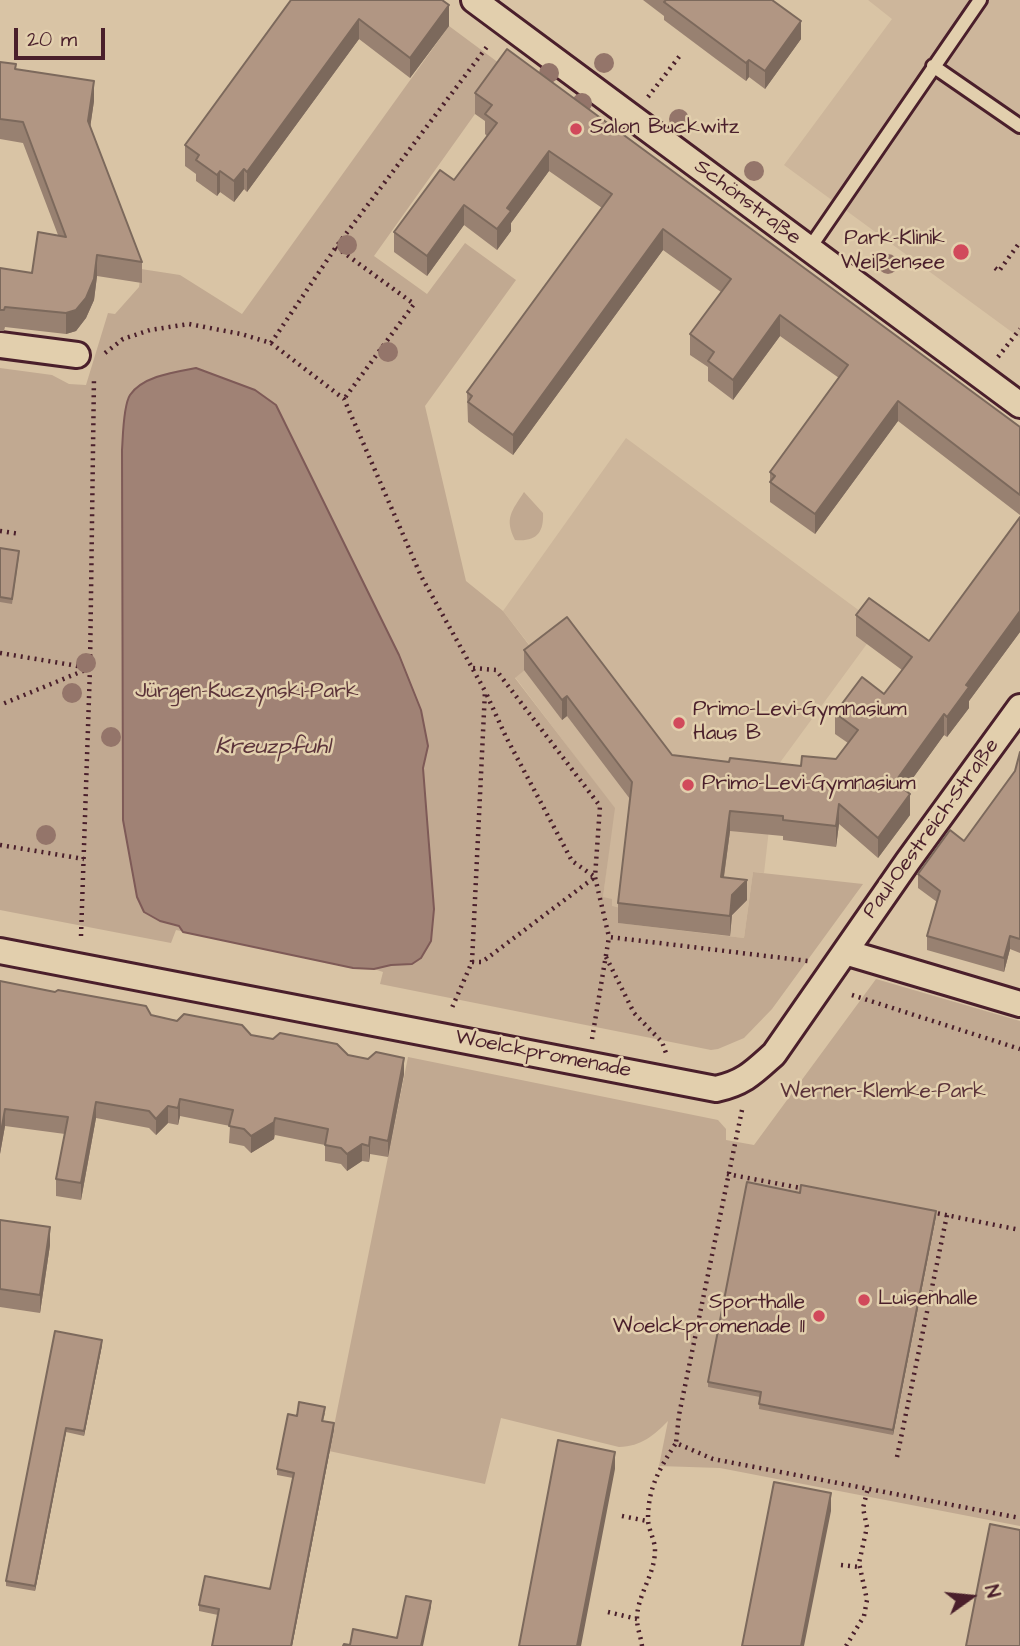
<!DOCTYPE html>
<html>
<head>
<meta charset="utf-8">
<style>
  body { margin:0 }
  #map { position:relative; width:1020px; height:1646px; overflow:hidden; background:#d9c4a5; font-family:"Architects Daughter",sans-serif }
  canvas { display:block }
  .north { position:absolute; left:936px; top:1562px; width:70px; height:70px; -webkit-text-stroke:5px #e2cfad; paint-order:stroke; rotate:75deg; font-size:19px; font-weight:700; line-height:28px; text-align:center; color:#4a1f2b }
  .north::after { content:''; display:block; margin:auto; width:24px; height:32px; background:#4a1f2b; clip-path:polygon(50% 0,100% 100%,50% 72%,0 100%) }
  .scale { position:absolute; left:14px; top:28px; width:91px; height:32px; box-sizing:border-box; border:4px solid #4a1f2b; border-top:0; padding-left:9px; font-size:21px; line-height:24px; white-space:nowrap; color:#4a1f2b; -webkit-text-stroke:5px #e2cfad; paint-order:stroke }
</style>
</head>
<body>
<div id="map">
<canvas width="1020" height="1646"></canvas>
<div class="north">N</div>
<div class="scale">20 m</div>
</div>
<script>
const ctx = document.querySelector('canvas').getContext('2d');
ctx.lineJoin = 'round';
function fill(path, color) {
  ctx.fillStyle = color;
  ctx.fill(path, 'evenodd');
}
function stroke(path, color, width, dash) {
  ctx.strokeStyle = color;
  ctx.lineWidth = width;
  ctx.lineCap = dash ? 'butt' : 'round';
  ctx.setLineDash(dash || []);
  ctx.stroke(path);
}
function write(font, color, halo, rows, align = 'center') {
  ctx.font = font + ' "Architects Daughter",sans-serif';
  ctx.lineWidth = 5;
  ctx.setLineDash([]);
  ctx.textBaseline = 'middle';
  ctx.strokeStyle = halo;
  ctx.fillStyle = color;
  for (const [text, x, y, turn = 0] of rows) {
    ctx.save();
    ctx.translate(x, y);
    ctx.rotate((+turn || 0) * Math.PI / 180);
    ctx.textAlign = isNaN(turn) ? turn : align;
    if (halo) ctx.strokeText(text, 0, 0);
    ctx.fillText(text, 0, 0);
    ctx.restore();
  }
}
const built = new Path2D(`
  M868,0H1020V338L784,165L892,19Z
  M626,438L880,626L776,768L764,873L753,872L744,938L618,923L612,906L603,897L614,808L515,677L539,657L503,611Z`);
const green = new Path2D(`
  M449,26L507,69L374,256L427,294L465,243L516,280L425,406L466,581L503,611L539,658L515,678L615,808L603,897L612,899V906L620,908L619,923L744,938L753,872L863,884L772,1009L744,1038L718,1049L711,1050L380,984L383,972L374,969L353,968L176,930L171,943L0,910V368L52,375L69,384L86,385L108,313L115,314L139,287L141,269L180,275L242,314Z
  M524,492L543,513C544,533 536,542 515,540C504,518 512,511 524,492Z
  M876,979L1020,1021V1526L720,1468L659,1466L668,1421C653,1436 642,1446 619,1447L501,1418L485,1484L329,1451L408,1057L718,1120L726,1129V1140L754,1145Z`);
const water = new Path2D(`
  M196,368L255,390L276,405L399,655L421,710L428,746L423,768L434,909L431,941L421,958L412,964L391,965L374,969L353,968L183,932L179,926L160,921L144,912L137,897L123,820L122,450C123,437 123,406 130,395C143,376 175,372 196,368Z`);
const path = new Path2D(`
  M648,97L682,53
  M336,247L414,304L344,399
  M995,268L999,271L1020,242
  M271,343L336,247L489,44
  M105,353L123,339L150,330L189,324L241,334L271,343L344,399L421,576L485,691L472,962L451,1010
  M998,357L1020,329
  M0,531L20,534
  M0,653L90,668L0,705
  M473,668L496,670L600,806L595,877L609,937L808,961
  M0,845L84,859
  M81,936L90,668L94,377
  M606,957L634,1013L662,1042L666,1053
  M472,962H482L595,877L572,861L506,737L486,693
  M852,995L1020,1049
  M592,1039L609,937
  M742,1110L679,1415L676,1443L713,1459L1020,1518
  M727,1174L806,1189
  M931,1212L1020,1230
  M897,1457L947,1215
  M622,1516L647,1521
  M841,1565L859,1567
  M608,1612L637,1619
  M642,1646C641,1637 637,1628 637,1619C637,1595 655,1575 655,1550C655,1540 648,1529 648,1519C648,1487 660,1468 676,1443
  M846,1646L864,1616L867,1600L859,1563L867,1527L863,1508L868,1488`);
const service = new Path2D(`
  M933,66L1020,126
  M809,249L980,0`);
const minor = new Path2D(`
  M474,0L1020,405
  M0,345L77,355
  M0,951L716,1089C744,1083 754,1072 774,1054L908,861L1020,707
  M845,952L1020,1004`);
const trees = [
  [604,63],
  [549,73],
  [582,103],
  [679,119],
  [754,171],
  [347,245],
  [888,264],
  [388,352],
  [86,663],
  [72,693],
  [111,737],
  [46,835]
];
const wall = new Path2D(`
  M291,0L449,26L410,78L359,39L247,192L244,189L234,202L220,192L217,196L196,181V174L185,166V145Z
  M643,0H772L801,39L765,89L749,77L746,81L716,59L664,20V16Z
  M0,62L94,101L90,127L142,262V283L97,276L94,300L86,318L76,331L66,334L5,327L4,331H0V268L32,273L58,235L23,143L0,139Z
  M475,93L1020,427V515L898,421L815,534L770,502V472L839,378L780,336L733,400L708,381V367L690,355V334L721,292L663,250L513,455L481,432L468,422L467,392L602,208L549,171L511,223V231L497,250L464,225L427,276L394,252V232L454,180L487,136L485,134V121L475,114Z
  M1020,517V632L969,701V708L947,737L944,735L904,790L910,815L878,858L839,824L836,847L783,840V836L730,831L724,877L747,900L732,915L730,936L618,923V903L630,799L567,716L562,720L524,670V650L672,755L729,762L801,766L836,759L848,743L835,734V713L884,694L902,670L856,636V615L929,641Z
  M0,548L19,556L12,604L0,602Z
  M1020,752V953L1010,949L1004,972L927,950V936L937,902L918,888V874L964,841L1015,771Z
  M0,981L151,1015L348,1055L404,1074L388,1157L370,1154L369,1162L362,1161L347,1171L341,1164L325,1161V1145L275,1135L274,1139L251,1153L244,1146L229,1143L230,1126L180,1116L178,1125L168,1123L156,1135L149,1128L96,1118L81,1200L56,1196V1179L65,1134L5,1126L0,1154Z
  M800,1193L936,1216L893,1435L759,1409L760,1397L708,1387V1382Z
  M0,1220L50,1245L40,1313L0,1307Z
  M55,1331L102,1345L84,1436L66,1432L35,1591L6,1586V1581Z
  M325,1413L323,1421L334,1429L292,1646L218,1615L199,1611V1605L270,1589L293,1478L277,1475V1469L297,1416Z`);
const shadedWall = new Path2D(`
  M449,5V26L410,78V58Z
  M359,19V39L247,192V172Z
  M801,21V39L765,89V71Z
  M749,60V77L746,81V63Z
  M94,81V101L88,142V121Z
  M549,151V171L511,223V231L497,250V229L507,208Z
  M244,169V189L234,202V181Z
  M220,171V192L217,196V175Z
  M464,205V225L427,276V256Z
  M663,229V250L513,455V435Z
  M97,255V276L94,300L86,318L76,331L66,334V313Z
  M780,315V336L733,400V380Z
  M898,401V421L815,534V514Z
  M1020,611V632L969,701V708L947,737V717L966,685Z
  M567,696V716L562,720V700Z
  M944,714V735L895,803V782Z
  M910,794V815L878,858V838Z
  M839,804V824L836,847V826Z
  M730,811V831L721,897V877Z
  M747,880V900L732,915L730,936V916L732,895Z
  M1010,936V949L1004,972V958Z
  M404,1058V1074L388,1157V1141Z
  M180,1099V1116L178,1125V1108Z
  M96,1102V1118L81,1200V1183Z
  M168,1106V1123L156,1135V1119Z
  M5,1109V1126L0,1154V1138Z
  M275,1118L274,1139L251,1153V1136Z
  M370,1137V1154L369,1162V1146Z
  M362,1144V1161L347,1171V1154Z
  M936,1211V1216L893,1435V1430Z
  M50,1227V1245L40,1313V1295Z
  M102,1340V1345L84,1436V1431Z
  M334,1423V1429L292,1646H291Z
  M66,1428V1432L35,1591V1586Z
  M615,1452V1469L581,1646H577Z
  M831,1493V1511L804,1646H801Z
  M431,1601V1607L423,1646H421Z`);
const building = new Path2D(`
  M291,0H442L449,5L410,58L359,19L247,172L244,169L234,181L220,171L217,175L196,160L199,155L185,145Z
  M666,0H772L801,21L765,71L749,60L746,63L664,2Z
  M507,49L1020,427V495L898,401L815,514L770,482L775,476L770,472L848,365L780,315L733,380L708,361L714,352L690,334L731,279L663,229L513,435L468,402L472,396L467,392L612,194L549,151L507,208L511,211L497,229L464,205L427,256L394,232L440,170L454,180L497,123L485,114L492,105L475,93Z
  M0,62L16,64L15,69L94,81L88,121L142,262L97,255L94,279L86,298L76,310L66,313L5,307L4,310H0V268L32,273L38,232L66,237L23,122L0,119Z
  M1020,517V611L966,685L969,687L947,717L944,714L895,782L910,794L878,838L839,804L836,826L783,820V816L730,811L721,877L747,880L732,895L730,916L618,903L632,782L567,696L562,700L524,650L567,617L672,755L729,762L730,758L801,766L802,756L836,759L858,730L835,713L862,677L884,694L912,657L856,615L869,598L929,641Z
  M0,548L19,551L12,599L0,597Z
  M1020,752V939L1010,936L1004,958L927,936L940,891L918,874L950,830L964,841L1015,771Z
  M0,981L55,992L58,990L146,1006L151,1015L177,1021L184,1014L242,1025L251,1035L273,1039L280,1033L337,1044L348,1055L368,1059L376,1052L404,1058L388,1141L370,1137L369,1146L362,1144L347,1154L341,1148L325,1145L328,1129L275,1118L274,1122L251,1136L244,1129L229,1126L233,1110L180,1099L178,1108L168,1106L156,1119L149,1111L96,1102L81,1183L56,1179L68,1117L5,1109L0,1138Z
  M747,1182L800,1193L801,1185L936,1211L893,1430L759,1404L761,1392L708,1382Z
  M0,1220L50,1227L40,1295L0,1289Z
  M55,1331L102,1340L84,1431L66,1428L35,1586L6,1581Z
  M299,1402L325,1407L322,1421L334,1423L291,1646H212L219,1609L199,1605L205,1576L270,1589L294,1473L277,1469L288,1414L297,1416Z
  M558,1440L615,1452L577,1646H519Z
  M774,1482L831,1493L801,1646H742Z
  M990,1524L1020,1530V1646H966Z
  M406,1596L431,1601L421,1646H343L344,1644L350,1645L353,1629L397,1638Z`);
const markers = [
  [576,129,7,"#d1495b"],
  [961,252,9,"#d1495b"],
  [679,723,7,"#d1495b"],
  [688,785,7,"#d1495b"],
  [864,1300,7,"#d1495b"],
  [819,1316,7,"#d1495b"]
];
const poiNames = [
  ["Salon Buckwitz",590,129],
  ["Park-Klinik",945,240,"right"],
  ["Weißensee",945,264,"right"],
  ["Primo-Levi-Gymnasium",693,711],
  ["Haus B",693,735],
  ["Primo-Levi-Gymnasium",702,785],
  ["Luisenhalle",878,1300],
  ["Sporthalle",805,1304,"right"],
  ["Woelckpromenade 11",805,1328,"right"]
];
const streetNames = [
  ["Schönstraße",747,203,37],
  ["Paul-Oestreich-Straße",932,829,-54],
  ["Woelckpromenade",543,1055,11]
];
const parkNames = [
  ["Jürgen-Kuczynski-Park",247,693],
  ["Werner-Klemke-Park",883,1093]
];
const waterNames = [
  ["Kreuzpfuhl",273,748]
];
fill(built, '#cdb69b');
fill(green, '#c1a991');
fill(water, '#a08275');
stroke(water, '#7e5a57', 2);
stroke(service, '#4a1f2b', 18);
stroke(minor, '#4a1f2b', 30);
stroke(path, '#4a1f2b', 4.5, [2, 5]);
stroke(service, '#e2cfad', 12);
stroke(minor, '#e2cfad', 24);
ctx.fillStyle = '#94756a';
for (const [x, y] of trees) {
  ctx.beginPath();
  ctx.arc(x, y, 10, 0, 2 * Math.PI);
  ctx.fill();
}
fill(wall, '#988171');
fill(shadedWall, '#7c695c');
fill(building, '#b19683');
stroke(building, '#7c695c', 2);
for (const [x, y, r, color] of markers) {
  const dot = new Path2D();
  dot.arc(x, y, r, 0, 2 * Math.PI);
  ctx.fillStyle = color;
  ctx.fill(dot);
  stroke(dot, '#e2cfad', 2.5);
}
write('21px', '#4a1f2b', '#e2cfad', poiNames, 'left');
write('21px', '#4a1f2b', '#e2cfad', streetNames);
write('21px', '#5c343a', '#e2cfad', parkNames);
write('italic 23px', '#5b333a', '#e2cfad', waterNames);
</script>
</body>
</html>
